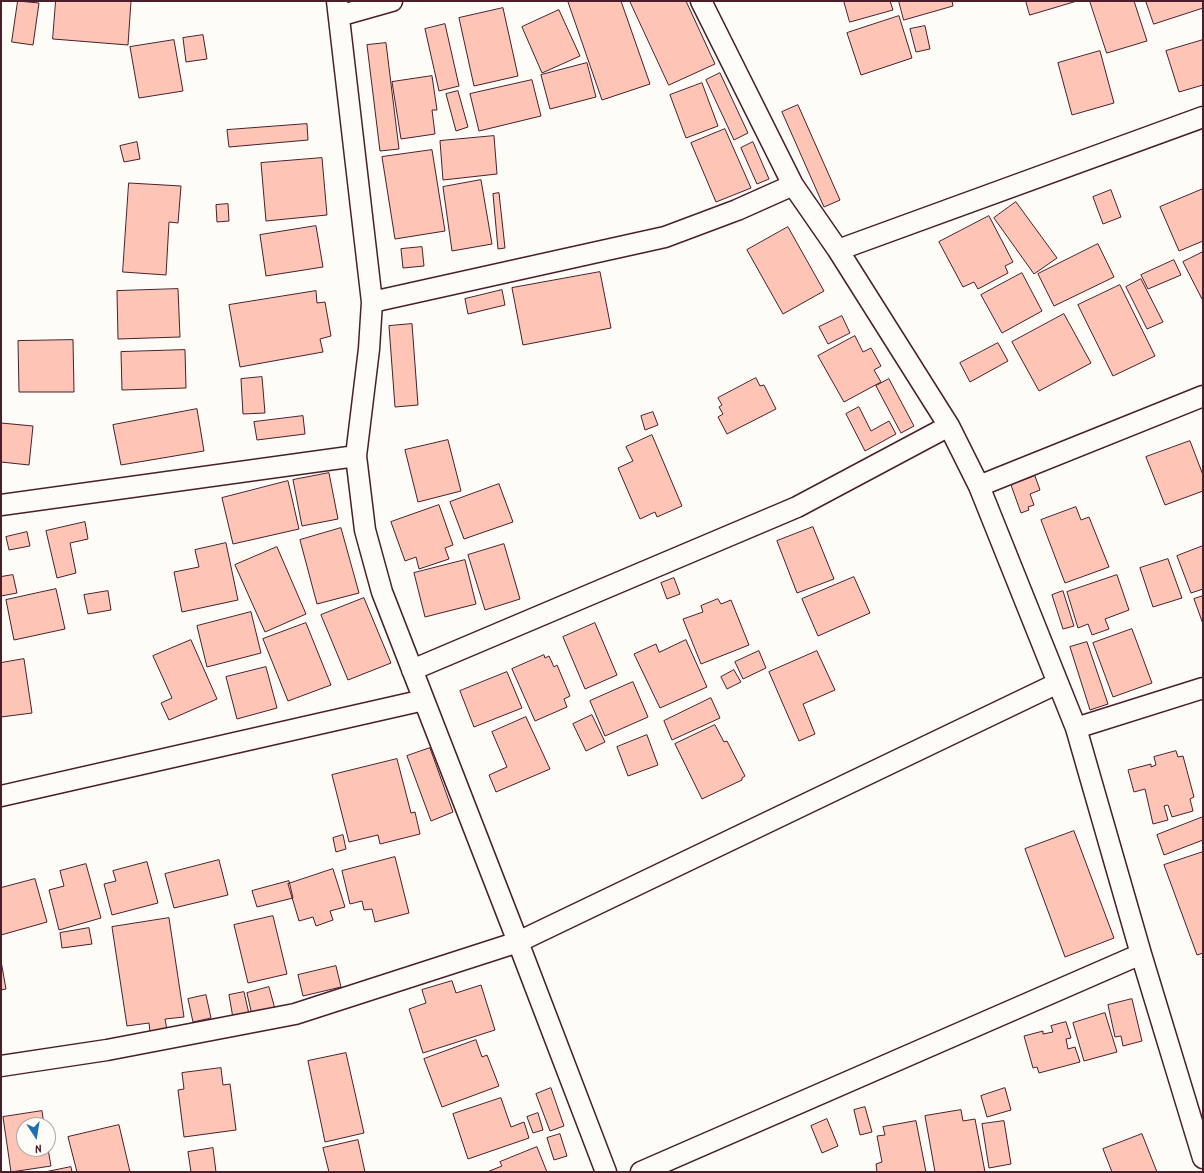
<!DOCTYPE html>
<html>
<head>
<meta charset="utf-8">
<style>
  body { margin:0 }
  #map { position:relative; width:1204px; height:1173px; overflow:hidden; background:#fdfcf7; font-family:Kalam,sans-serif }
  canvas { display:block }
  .frame { position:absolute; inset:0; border:2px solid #4a1f2b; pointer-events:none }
  .north { position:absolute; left:16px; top:1117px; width:40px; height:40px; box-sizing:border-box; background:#fdfcf7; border:1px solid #b5a4a5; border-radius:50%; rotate:168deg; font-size:11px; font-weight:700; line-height:16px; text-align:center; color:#4a1f2b }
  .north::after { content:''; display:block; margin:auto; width:14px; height:18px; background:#1f6fb2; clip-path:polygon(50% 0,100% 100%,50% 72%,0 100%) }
</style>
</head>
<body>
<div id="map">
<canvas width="1204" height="1173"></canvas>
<div class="frame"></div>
<div class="north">N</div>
</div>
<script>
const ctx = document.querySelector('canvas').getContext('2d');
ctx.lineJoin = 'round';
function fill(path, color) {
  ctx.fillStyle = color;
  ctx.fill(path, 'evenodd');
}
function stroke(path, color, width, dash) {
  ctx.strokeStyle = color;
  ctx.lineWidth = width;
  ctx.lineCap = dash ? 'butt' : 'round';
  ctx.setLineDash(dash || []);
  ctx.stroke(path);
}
const building = new Path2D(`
  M18,1L39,3L33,45L12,42Z
  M56,1H131L128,45L53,39Z
  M570,1H621L650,84L602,100L568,2Z
  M630,1H686L715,64L669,85Z
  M844,1H890L893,10L850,22Z
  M899,1H952L953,6L904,20Z
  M1026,1H1077L1030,15Z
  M1090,1H1134L1147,41L1107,53Z
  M1146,1H1203V8L1154,24Z
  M503,8L518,76L474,86L459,18Z
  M559,10L580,56L542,73L522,27Z
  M899,16L912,58L861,75L847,33Z
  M445,24L459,86L439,91L425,29Z
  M925,26L930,49L916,52L910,29Z
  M203,35L207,59L186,62L183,38Z
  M174,40L183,91L139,98L130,47Z
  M1203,40V85L1179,92L1166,51Z
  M386,43L399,149L380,151L367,45Z
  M1100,51L1114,103L1072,115L1058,63Z
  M587,63L596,97L550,109L541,75Z
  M720,73L748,133L734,140L706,80Z
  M432,76L437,110H432L435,134L401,139L392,82Z
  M532,80L541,116L479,131L470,94Z
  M702,83L718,126L686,138L670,95Z
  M458,91L468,127L456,131L446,94Z
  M798,105L840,200L824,207L782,112Z
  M307,124L308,140L229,147L227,130Z
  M725,129L751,188L716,202L691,143Z
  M494,136L497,174L443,180L440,141Z
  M137,142L140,159L124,162L120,146Z
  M753,142L769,179L757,184L741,148Z
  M432,150L445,231L395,239L382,157Z
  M322,158L327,215L266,221L261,163Z
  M481,180L492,244L452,251L443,187Z
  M129,183L181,186L178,223L169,222L166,275L123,272Z
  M1203,189V241L1179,251L1160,207Z
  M1111,190L1121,217L1103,224L1093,197Z
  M499,193L505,248L498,249L493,194Z
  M1016,202L1057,258L1034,274L994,218Z
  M228,204L229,221L217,222L216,205Z
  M989,216L1013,262L1005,266L1008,273L978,289L974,282L963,287L939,242Z
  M316,226L323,267L266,276L260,235Z
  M788,227L824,291L783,314L747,250Z
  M1098,244L1114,277L1054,306L1038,274Z
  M422,247L424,266L403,268L401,249Z
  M1203,252V299H1202L1183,262Z
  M1174,260L1181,275L1148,289L1141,275Z
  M600,272L611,328L523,345L512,288Z
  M1022,273L1042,311L1002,333L981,295Z
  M1141,279L1163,322L1147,329L1126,287Z
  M1120,285L1155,356L1113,376L1078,305Z
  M178,289L180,337L118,339L117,291Z
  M502,290L505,305L468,314L465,299Z
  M316,291L317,303L325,302L331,336L320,339L323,352L240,367L229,305Z
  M1064,314L1091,363L1039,391L1012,342Z
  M842,316L850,333L828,344L819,327Z
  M412,324L418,405L395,407L389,326Z
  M855,336L863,352L871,348L881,366L874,370L881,382L844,402L818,356Z
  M73,340L74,392H19L18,341Z
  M998,343L1008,361L970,382L960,363Z
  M185,350L186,388L122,390L121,352Z
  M262,377L265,413L243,414L241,379Z
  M756,378L760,386L764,385L776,409L727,434L718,417L723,414L719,407L722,405L718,398Z
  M889,379L914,426L901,433L876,386Z
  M859,407L871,431L889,421L896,434L865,451L846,414Z
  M197,409L204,451L121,465L113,425Z
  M653,412L658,425L645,430L641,416Z
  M303,416L305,434L257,440L254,422Z
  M1,423L33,426L29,465L1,462Z
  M652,435L682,506L657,517L655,512L640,519L618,468L633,461L626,447Z
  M448,440L461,491L418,502L405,450Z
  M1190,441L1203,475V491L1165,505L1146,457Z
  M329,473L338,519L302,526L293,480Z
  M1035,476L1040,490L1030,494L1034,505L1028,507L1029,510L1021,513L1011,485Z
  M288,481L299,529L233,544L222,498Z
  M499,484L513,522L464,539L450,502Z
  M439,505L453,545L445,548L449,559L419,569L416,557L405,561L391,522Z
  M1076,507L1081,520L1089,517L1109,567L1065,583L1041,520Z
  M85,522L88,539L70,543L76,573L57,578L46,531Z
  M813,527L834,579L797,593L777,541Z
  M341,528L359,593L317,604L300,540Z
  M27,532L30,546L9,550L6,537Z
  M226,543L238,600L182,612L174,572L199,567L195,550Z
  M504,544L520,599L485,610L468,555Z
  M1203,546V589L1191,593L1177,556Z
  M277,547L306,614L265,632L235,565Z
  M1168,559L1182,598L1153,607L1140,568Z
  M465,560L476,604L425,617L414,573Z
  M13,575L17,593L1,596V577Z
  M1117,575L1129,610L1105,619L1109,629L1092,635L1088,624L1078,628L1067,592Z
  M854,577L870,613L818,636L802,599Z
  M674,578L680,594L667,599L661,583Z
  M56,589L65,629L14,640L6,600Z
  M108,591L111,610L88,614L84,595Z
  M1063,591L1074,626L1063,629L1052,595Z
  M1203,596V624L1194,599Z
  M364,598L391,663L348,680L321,615Z
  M718,599L721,604L731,600L749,645L701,664L683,619L703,612L701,606Z
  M251,612L261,653L207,667L197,626Z
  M306,623L331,685L288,701L263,639Z
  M595,623L617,675L585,689L563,637Z
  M1132,629L1152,683L1113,697L1093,643Z
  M191,640L217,699L169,720L161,703L172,698L153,656Z
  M686,640L707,687L660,708L634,654L656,644L659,652Z
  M1087,642L1108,704L1090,710L1070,647Z
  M759,651L766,668L743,679L735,662Z
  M817,651L835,690L803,704L815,734L799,741L769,672Z
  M544,655L545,658L549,656L554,667L557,665L570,696L564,699L567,707L535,721L512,669Z
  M24,659L32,713L1,717V663Z
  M266,667L277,708L237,719L226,677Z
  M734,670L741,682L727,689L721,677Z
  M507,672L522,708L474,727L460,691Z
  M633,682L648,717L605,736L590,701Z
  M711,698L720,718L672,740L664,721Z
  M592,715L605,742L586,751L573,724Z
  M526,717L550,769L496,792L489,775L507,767L492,732Z
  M715,725L724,742L727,741L745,776L742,778V780L702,799L675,744Z
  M647,735L658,765L628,776L617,747Z
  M430,748L453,812L431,821L407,756Z
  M1176,751L1178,757L1183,756L1194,797L1190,799L1193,811L1172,817L1168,805L1164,806L1168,820L1153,824L1145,789L1134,792L1128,770L1151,764V767L1156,765L1154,757Z
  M397,759L411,813L415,812L420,834L380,844L378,835L349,842L332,775Z
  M1203,817V840L1164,855L1157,835Z
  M1074,831L1114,938L1065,957L1025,849Z
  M343,835L346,849L336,852L333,838Z
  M1203,852V953L1197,955L1164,865Z
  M395,857L409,913L375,922L372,909L364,910L362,901L350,904L342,871Z
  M219,860L228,895L174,908L165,874Z
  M147,862L158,903L112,915L104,884L116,881L113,871Z
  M86,864L101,918L59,930L49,890L64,886L60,871Z
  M333,869L345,907L330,911L333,920L316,926L313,917L299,921L288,884Z
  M35,879L47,922L1,935V888Z
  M289,881L293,898L257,907L252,891Z
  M273,916L287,974L248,983L234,925Z
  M169,918L184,1017L165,1019L167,1030L150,1032L149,1023L127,1026L112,927Z
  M89,928L92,944L62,948L60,933Z
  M1,961L6,989L1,990Z
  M336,966L341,987L303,996L298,975Z
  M452,981L456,993L481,985L495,1030L423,1053L409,1009L426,1003L422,990Z
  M269,987L275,1009L252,1015L247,993Z
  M244,992L249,1014L233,1018L229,995Z
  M206,995L211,1018L193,1022L188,999Z
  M1132,999L1142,1041L1123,1046L1121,1036L1115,1037L1108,1005Z
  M1105,1013L1117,1052L1084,1061L1073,1023Z
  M1066,1022L1071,1038L1066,1039L1068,1049L1075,1047L1080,1062L1039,1073L1037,1067L1033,1068L1024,1036L1043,1031V1034L1053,1032L1051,1026Z
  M476,1040L482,1057L487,1055L499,1086L442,1107L424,1059Z
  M346,1053L364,1133L325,1142L308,1061Z
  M221,1068L223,1085L230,1084L236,1130L184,1137L178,1090L184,1089L182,1073Z
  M551,1088L564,1126L550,1131L536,1094Z
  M1005,1088L1011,1110L987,1117L981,1096Z
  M501,1098L511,1127L524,1122L529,1138L468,1159L453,1114Z
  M865,1107L872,1132L860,1135L854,1110Z
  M961,1110L963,1121L975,1119L985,1172H935L925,1116Z
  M42,1111L44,1125H24V1149H48L51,1166L11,1172L3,1117Z
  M538,1113L543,1130L533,1133L527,1117Z
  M827,1119L838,1146L822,1153L811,1126Z
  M916,1121L926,1172H877L876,1164L882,1162L877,1136L885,1135L883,1127Z
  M1004,1121L1011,1164L989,1168L982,1124Z
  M119,1125L130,1172H77L68,1137Z
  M560,1134L567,1156L554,1160L547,1138Z
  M1142,1134L1157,1172H1112L1103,1149Z
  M358,1140L365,1172H329L323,1148Z
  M537,1147L547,1172H487L502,1166L500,1162Z
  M213,1148L216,1172H191L188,1152Z
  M71,1167L72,1172H45Z`);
const minor = new Path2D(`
  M337,1L372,302L369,349L356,456L365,530L382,592L518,942L606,1172
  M701,1L793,185L838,250L949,426L979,486L1076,728L1141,954L1203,1158
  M339,16L392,1
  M838,250L1203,117
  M372,302L665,237L737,210L793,185
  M979,486L1203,396
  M1,505L356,456
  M412,670L797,507L949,426
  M1076,728L1203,688
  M1,796L424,700
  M1,1066L107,1050L295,1014L518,942L1058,683
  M641,1172L1141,954`);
fill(building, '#fec4b5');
stroke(building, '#4a1f2b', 1);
stroke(minor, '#4a1f2b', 23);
stroke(minor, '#fdfcf7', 20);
</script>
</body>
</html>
